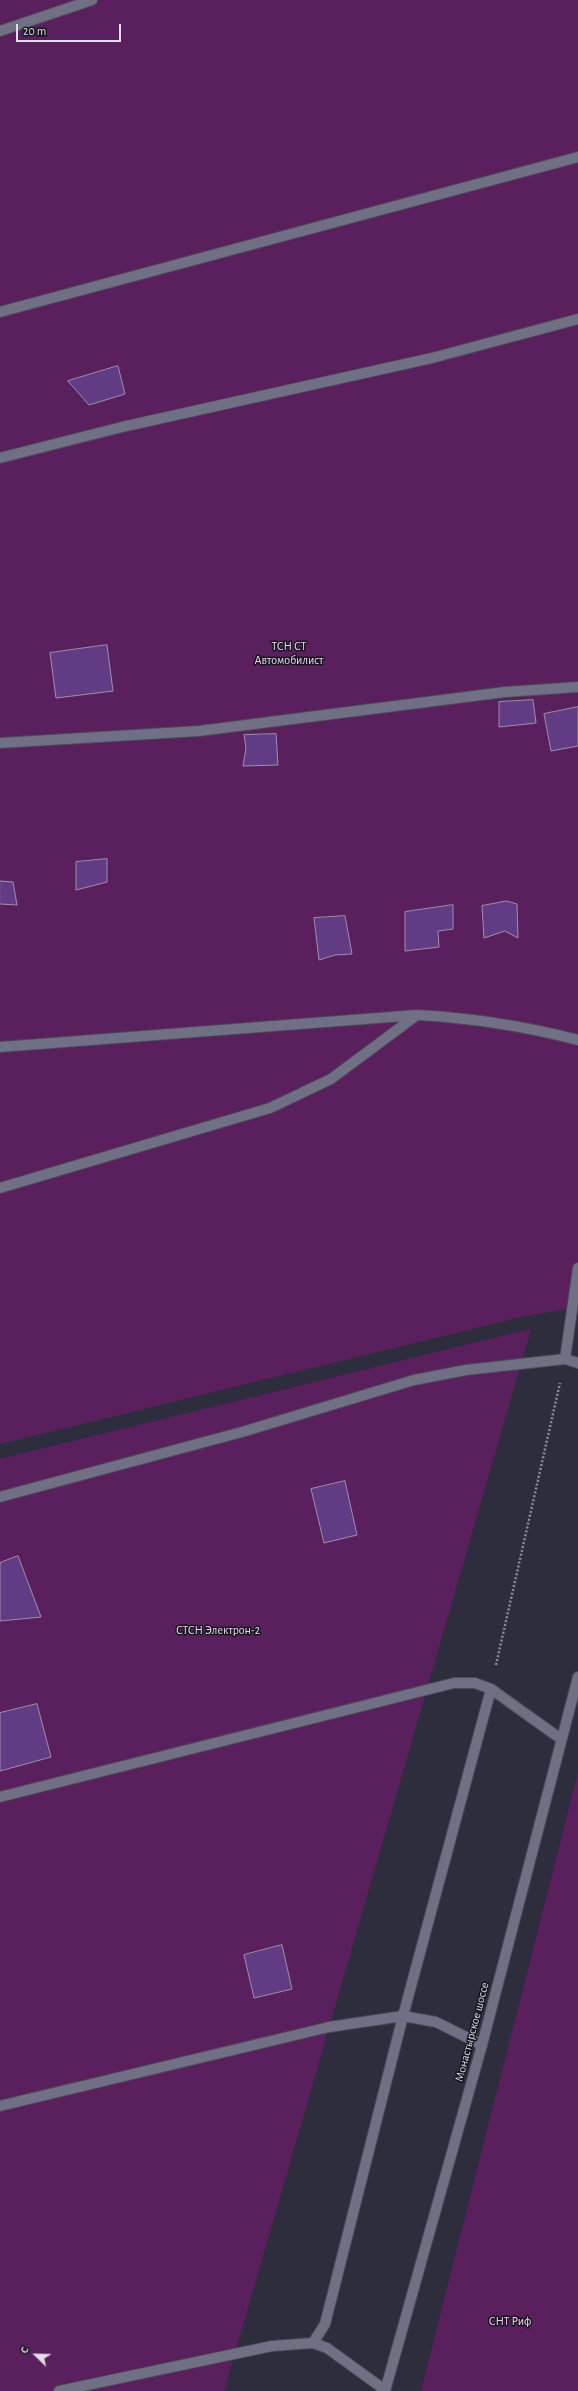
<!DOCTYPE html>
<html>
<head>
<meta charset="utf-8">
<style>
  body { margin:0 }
  #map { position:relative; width:578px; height:2391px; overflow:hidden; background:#2e2d3e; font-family:"Alegreya Sans",sans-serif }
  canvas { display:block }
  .north { position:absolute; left:16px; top:2335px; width:40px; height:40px; -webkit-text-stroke:3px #16161e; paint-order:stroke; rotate:293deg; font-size:11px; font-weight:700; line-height:16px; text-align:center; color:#dfdeea }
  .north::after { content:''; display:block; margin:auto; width:14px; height:18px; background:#dfdeea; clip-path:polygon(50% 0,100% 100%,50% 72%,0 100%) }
  .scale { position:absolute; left:16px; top:24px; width:105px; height:18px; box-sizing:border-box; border:2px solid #dfdeea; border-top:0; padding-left:5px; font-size:12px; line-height:14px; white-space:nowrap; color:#dfdeea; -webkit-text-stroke:3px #16161e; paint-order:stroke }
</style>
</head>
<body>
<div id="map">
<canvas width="578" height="2391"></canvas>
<div class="north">С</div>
<div class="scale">20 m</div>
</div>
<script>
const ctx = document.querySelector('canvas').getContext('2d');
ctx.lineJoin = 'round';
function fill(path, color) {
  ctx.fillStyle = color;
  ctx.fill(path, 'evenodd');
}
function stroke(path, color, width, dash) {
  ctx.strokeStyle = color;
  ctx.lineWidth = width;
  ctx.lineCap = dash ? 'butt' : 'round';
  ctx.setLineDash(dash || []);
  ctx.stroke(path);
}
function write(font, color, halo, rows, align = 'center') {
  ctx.font = font + ' "Alegreya Sans",sans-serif';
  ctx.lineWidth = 3;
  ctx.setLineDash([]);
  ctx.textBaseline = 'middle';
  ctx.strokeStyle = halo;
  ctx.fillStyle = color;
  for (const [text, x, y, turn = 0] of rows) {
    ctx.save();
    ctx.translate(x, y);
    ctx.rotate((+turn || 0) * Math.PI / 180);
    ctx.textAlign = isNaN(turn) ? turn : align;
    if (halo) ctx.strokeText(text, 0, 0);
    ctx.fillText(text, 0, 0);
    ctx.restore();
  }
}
const green = new Path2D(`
  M0,0H578V1307L521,1317L0,1444Z
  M531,1329L224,2391H0V1459Z
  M578,1772V2391H421Z`);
const building = new Path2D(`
  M118,366L125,394L89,405L68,381Z
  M107,645L113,691L56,698L50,653Z
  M533,700L536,723L499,727V702Z
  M578,707V746L551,751L544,714Z
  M276,734L278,765L243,766L246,748L244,735Z
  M107,859V882L76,890V862Z
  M0,881L13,882L17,905L0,904Z
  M507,901L517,904L518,938L505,931L484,938L482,906Z
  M453,905V929L438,931L439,947L405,951V912Z
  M345,916L352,954L335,955L319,960L314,918Z
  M345,1481L357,1535L324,1543L311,1489Z
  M18,1556L41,1617L0,1621V1563Z
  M37,1704L51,1757L0,1771V1713Z
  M282,1945L292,1989L254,1998L244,1955Z`);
const path = new Path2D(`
  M496,1665L560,1383`);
const lane = new Path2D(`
  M0,312L578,157
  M565,1359L578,1268
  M313,2343L325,2324L403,2016L491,1689`);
const street = new Path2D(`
  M0,31L92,0
  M0,458L122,427L432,358L578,319
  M0,743L199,731L505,692L578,687
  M0,1047L417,1015C473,1018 524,1026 578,1040
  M0,1188L270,1108L331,1079L417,1015
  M0,1497L242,1432L414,1380L466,1370L565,1359L578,1363
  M0,1797L454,1683H475L491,1689L561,1739
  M0,2106L329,2027L403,2016L436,2022L482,2045
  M59,2391L272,2346L313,2343L327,2348L385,2390`);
const secondary = new Path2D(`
  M385,2391L482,2045L578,1677`);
const parkNames = [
  ["ТСН СТ",289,646],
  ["Автомобилист",289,660],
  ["СТСН Электрон-2",218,1630],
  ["СНТ Риф",510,2321]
];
const streetNames = [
  ["Монастырское шоссе",472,2032,-75]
];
fill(green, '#5a205d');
fill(building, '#613b83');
stroke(building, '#9b92a6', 1);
stroke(lane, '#4a4957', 12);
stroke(street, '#4a4957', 12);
stroke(secondary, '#4a4957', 12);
stroke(path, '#8c8b99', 2.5, [2, 2]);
stroke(lane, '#706f83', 10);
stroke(street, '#706f83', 10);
stroke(secondary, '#706f83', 10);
write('12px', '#f5d2f5', '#16161e', parkNames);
write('12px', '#dfdeea', '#16161e', streetNames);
</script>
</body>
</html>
